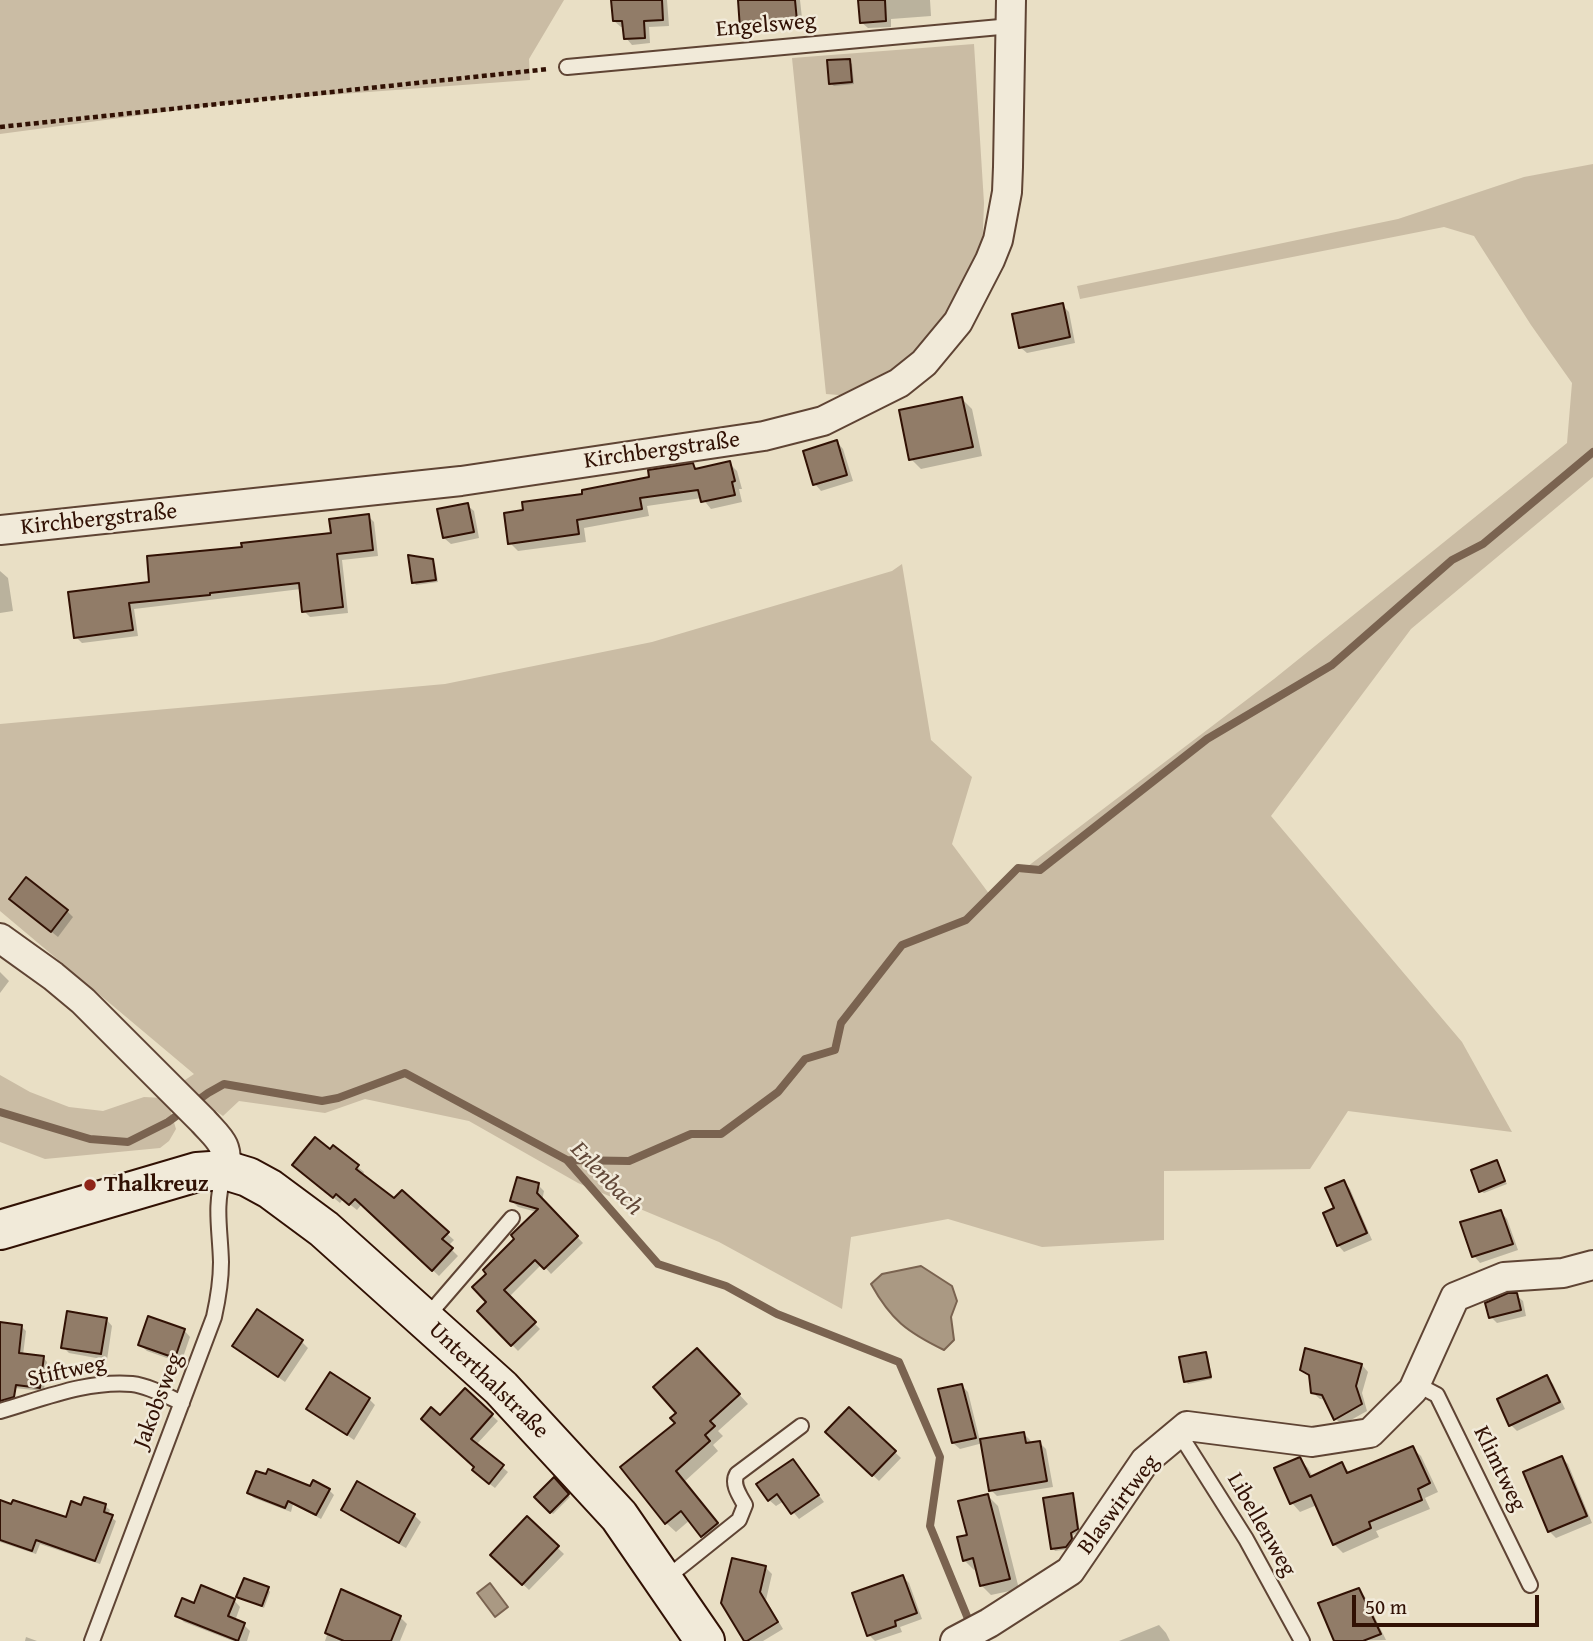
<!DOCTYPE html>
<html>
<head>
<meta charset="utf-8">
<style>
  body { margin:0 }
  #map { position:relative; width:1593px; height:1641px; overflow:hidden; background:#e9dfc5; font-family:"Gentium Book Plus",serif }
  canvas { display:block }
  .scale { position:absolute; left:1352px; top:1595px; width:187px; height:32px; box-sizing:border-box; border:4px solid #311104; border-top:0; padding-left:9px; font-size:21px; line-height:24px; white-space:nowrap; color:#311104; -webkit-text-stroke:5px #f1ead9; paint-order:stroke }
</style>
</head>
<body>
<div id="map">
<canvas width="1593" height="1641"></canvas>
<div class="scale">50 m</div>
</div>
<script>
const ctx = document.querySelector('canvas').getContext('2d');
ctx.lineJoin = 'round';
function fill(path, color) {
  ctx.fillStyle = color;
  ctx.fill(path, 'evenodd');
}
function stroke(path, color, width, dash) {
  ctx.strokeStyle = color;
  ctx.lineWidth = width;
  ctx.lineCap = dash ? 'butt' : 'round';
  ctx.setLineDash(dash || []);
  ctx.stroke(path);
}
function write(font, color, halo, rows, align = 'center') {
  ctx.font = font + ' "Gentium Book Plus",serif';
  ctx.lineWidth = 5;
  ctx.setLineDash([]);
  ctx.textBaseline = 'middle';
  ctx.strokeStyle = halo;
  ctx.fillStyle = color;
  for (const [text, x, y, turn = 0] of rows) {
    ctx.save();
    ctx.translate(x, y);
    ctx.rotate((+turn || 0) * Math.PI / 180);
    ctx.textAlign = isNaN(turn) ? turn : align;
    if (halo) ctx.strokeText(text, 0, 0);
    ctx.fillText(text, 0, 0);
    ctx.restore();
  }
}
const green = new Path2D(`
  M0,0H564L529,59L530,80L247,101L0,134Z
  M974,44L984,203L982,255L960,311L908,367L851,396L826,394L792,58Z
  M1593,164V477L1411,629L1271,816L1462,1042L1512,1132L1348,1111L1310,1169L1164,1171V1240L1042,1247L948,1219L851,1237L842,1309L719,1242L578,1183L469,1121L365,1099L325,1113L239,1101L223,1116L179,1084L194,1074L0,911V724L445,684L652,642L892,571L902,564L931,740L972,777L952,844L990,895L1274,679L1567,443L1572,383L1531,325L1474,236L1444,227L1080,299L1077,286L1398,219L1524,177Z
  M0,1075L30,1092L69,1107L103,1111L144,1097L163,1098L170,1109L176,1129L169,1141L160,1148L45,1159L0,1142Z`);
const water = new Path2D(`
  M921,1266L952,1286L957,1301L951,1317L954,1340L944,1350C907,1332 891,1320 871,1284L882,1274Z
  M490,1583L508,1607L495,1617L477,1593Z`);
const shadow = new Path2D(`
  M612,0H667L669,26L649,27L650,43L632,45L626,38L625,27H621L614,21Z
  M740,0H800L803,27L749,34L742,28Z
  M860,0H930L931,16L891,19V27L868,28L861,22Z
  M849,61L852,64L854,84L834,86L831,84Z
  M1062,305L1069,312L1075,343L1027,353L1020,347Z
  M962,399L972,409L982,456L921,469L911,459Z
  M837,442L843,449L853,481L821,491L815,484Z
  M729,463L737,471L742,489H739L742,502L711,509L702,498L647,506L649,516L584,528L586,542L518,551L510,543L525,511L693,465L698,470Z
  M467,505L474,511L479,538L451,544L444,538Z
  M368,516L374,522L378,556L342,560L348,613L310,617L304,611L301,589L134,609L138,636L82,643L76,637L151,584L244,548L332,535Z
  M433,561L435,564L438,582L416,585L414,582Z
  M0,571L8,578L13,611L0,613Z
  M18,905L67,911L73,917L58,937Z
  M0,972L9,981L0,993Z
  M333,1147L364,1172L362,1176L394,1201L402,1193L454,1240L448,1246L458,1256L439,1276L362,1204L357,1210L343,1199L340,1203L301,1171Z
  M1496,1162L1507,1184L1484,1193L1481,1191Z
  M1344,1182L1350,1189L1372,1240L1344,1252L1338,1245L1336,1209Z
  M538,1185L544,1191L542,1201L583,1243L551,1274L542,1264L509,1297L540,1329L518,1351L479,1311L489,1302L488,1274L537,1212L518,1207L512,1201Z
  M1501,1212L1507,1219L1518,1250L1480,1263L1474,1256Z
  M1516,1295L1523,1301L1526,1316L1497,1323L1491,1317Z
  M106,1319L112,1326L107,1360L69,1353L63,1347Z
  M0,1324L21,1326L26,1331L23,1355L43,1357L47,1362L44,1391L4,1387L0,1391Z
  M184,1330L190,1337L181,1363L147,1351L140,1345Z
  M302,1342L308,1348L285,1382L234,1346Z
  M1205,1354L1208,1356L1212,1379L1188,1384L1186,1381Z
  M707,1359L748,1404L718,1431L723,1436L713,1445L718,1451L684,1482L726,1533L711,1545L690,1520L676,1532L666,1523L678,1413Z
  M1362,1365L1368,1372L1362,1393L1367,1411L1342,1425L1336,1419L1327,1400L1320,1399L1313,1393L1311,1378L1302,1370Z
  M1547,1377L1553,1384L1565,1409L1517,1431L1511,1425Z
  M962,1386L968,1392L980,1441L1024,1434L1030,1440L1031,1444L1040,1443L1046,1449L1053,1487L997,1496L991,1490L983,1443L960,1449L953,1443Z
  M465,1391L498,1421L476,1445L508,1472L495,1488L479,1476L441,1417Z
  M369,1399L375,1405L354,1440L308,1409Z
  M849,1409L901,1458L879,1481L827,1432Z
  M1412,1448L1421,1456L1438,1492L1425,1498L1430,1509L1376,1531L1379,1537L1343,1553L1334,1544L1317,1505L1300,1512L1292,1503L1299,1459L1308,1468L1313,1477L1342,1464L1350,1473Z
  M1562,1458L1568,1464L1592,1523L1556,1538L1549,1531Z
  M793,1461L824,1502L799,1519L784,1501L776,1506L769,1500Z
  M554,1480L570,1497L553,1514L536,1497Z
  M358,1484L414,1515L421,1522L406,1548L349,1516L343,1510Z
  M310,1488L329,1490L334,1495L321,1519L293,1504L291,1512L254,1498L249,1493Z
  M1072,1495L1075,1498L1080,1532L1073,1535L1074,1542L1069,1549L1055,1551L1053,1548Z
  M988,1496L998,1506L1019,1589L991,1595L981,1585L977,1569L974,1570L964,1560L969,1536Z
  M105,1506L110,1510L108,1515L116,1521L100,1564L40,1544L36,1554L0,1542V1510L67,1519L83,1507Z
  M527,1519L564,1554L529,1590L492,1555Z
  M765,1567L772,1574L766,1600L783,1629L763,1641H746Z
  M903,1577L909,1583L922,1619L900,1627L902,1632L875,1641L869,1635Z
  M268,1589L270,1592L264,1608L238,1596Z
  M1359,1590L1365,1597L1386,1640L1336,1641Z
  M342,1591L400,1617L407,1624L400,1641H325Z
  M234,1600L240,1607L235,1621L244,1625L250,1631L247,1641H233L184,1622L177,1615L195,1605Z
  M1159,1625L1166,1633L1170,1641H1119Z
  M26,1637L37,1641H25Z`);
const stream = new Path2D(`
  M0,1112L90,1139L128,1142L168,1122L208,1093L224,1084L322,1101L338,1098L405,1073L567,1160L658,1264L726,1286L777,1314L899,1362L940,1457L930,1526L971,1626
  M567,1160L629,1161L691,1134H721L778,1092L805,1059L835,1050L841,1023L902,945L966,920L1018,868L1040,870L1207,739L1332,665L1452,560L1483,544L1593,452`);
const building = new Path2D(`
  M611,0H662L663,20L644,21L645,38L624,39L622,21H613Z
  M738,0H795L797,21L740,29Z
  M858,0H885L886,21L860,23Z
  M850,59L852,82L829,84L827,60Z
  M1063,303L1070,337L1019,348L1012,314Z
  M962,397L973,447L909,460L899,410Z
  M837,440L847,475L813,485L803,451Z
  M730,461L735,481L732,482L735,495L701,502L698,490L640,498L642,509L577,520L579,534L508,544L504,513L523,510L522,502L582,494V490L649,477L648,470L693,463L695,469Z
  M468,503L474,532L443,538L437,509Z
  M369,514L373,550L337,554L343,607L302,612L299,583L210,593V595L129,603L133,630L74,638L68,592L149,582L147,556L242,547L241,543L331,533L329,519Z
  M408,555L433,559L436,580L412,583Z
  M26,877L68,910L51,932L9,899Z
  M315,1137L330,1149L333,1145L359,1165L356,1169L394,1198L402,1190L449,1232L442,1239L453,1248L432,1271L355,1199L349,1205L336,1194L333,1198L292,1165Z
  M1497,1160L1505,1181L1479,1192L1471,1170Z
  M517,1177L539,1183L537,1193L578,1236L544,1269L535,1260L504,1290L536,1322L511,1346L477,1311L486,1302L472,1287L486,1274L483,1270L514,1239L511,1235L538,1209L510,1201Z
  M1344,1180L1367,1233L1337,1246L1323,1213L1334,1208L1325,1188Z
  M1501,1210L1513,1244L1472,1257L1460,1222Z
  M1508,1293H1517L1521,1310L1489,1318L1485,1303Z
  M257,1309L303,1340L278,1377L232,1346Z
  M67,1311L107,1318L101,1354L61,1348Z
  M148,1316L185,1329L175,1358L138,1345Z
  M0,1322L22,1325L19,1353L44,1356L40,1388L16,1385L14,1397L0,1401Z
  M697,1348L740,1394L710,1421L715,1426L705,1435L710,1441L676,1471L718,1523L701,1537L681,1511L665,1524L620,1467L675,1423L670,1418L676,1413L653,1387Z
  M1305,1348L1362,1364L1356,1386L1362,1404L1334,1420L1322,1395L1311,1393L1309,1375L1300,1370Z
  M1206,1352L1211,1377L1184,1382L1179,1357Z
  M330,1372L370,1398L347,1435L306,1409Z
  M1547,1375L1560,1402L1509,1426L1497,1399Z
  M962,1384L976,1438L952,1443L938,1389Z
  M465,1388L493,1414L471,1439L504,1465L489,1484L472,1470L474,1467L421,1419L431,1407L440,1415Z
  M849,1407L896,1451L872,1476L825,1432Z
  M1024,1432L1026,1443L1040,1441L1047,1481L989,1491L980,1439Z
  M1413,1446L1430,1483L1418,1489L1422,1500L1369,1522L1371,1528L1333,1545L1311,1495L1290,1504L1274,1468L1300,1457L1310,1477L1342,1462L1347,1473Z
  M1562,1456L1587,1516L1548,1532L1523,1472Z
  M793,1459L819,1495L791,1514L777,1494L768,1501L756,1484Z
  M268,1469L310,1486L313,1480L330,1489L316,1515L288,1501L285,1508L247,1493L256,1471L266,1474Z
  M554,1477L569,1494L550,1513L534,1497Z
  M357,1481L415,1514L399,1543L341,1510Z
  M1073,1493L1078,1529L1071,1533L1072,1539L1066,1547L1051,1549L1043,1498Z
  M988,1494L1010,1579L980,1586L973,1558L963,1561L957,1537L967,1535L958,1501Z
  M84,1497L106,1504L104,1512L113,1515L95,1561L36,1540L32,1551L0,1540V1500L11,1504L13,1500L66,1517L71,1501L81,1505Z
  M527,1516L559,1546L522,1585L490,1555Z
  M732,1558L766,1566L760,1592L778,1622L747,1641H744L721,1603Z
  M903,1575L917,1613L895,1621L896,1626L867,1636L852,1593Z
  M244,1578L269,1587L262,1606L236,1597Z
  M201,1585L235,1599L228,1616L245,1623L238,1641L175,1616L182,1598L194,1603Z
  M1359,1588L1381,1634L1363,1641H1334L1318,1603Z
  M341,1589L401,1616L391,1641H344L325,1633Z`);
const path = new Path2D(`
  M0,127L549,69`);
const lane = new Path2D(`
  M567,67L1011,26
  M427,1320L437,1305L512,1218
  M1416,1384L1437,1395L1530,1585
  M0,1411C42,1399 87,1380 132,1384C149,1386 167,1396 182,1403
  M1179,1433L1246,1539L1302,1641
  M664,1580L739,1520L745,1505C740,1496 731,1484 737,1474L801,1426
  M92,1641L214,1317C218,1299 221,1281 221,1262C220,1227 214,1207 224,1173`);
const street = new Path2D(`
  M0,530L461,481L764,436L823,421L899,383L924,363L958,322L990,260L998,240L1007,192L1008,167L1011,0
  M0,938L53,976L83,1001L203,1121C219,1139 229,1144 225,1170
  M955,1641L989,1623L1070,1571L1145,1461L1187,1426L1312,1442L1370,1433L1413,1390L1455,1297L1504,1277L1563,1273L1593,1265`);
const secondary = new Path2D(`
  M0,1230L197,1172L225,1170L248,1177L270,1189L324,1229L501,1388L619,1516L705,1641`);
const markers = [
  [90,1185,7,"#8f2418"]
];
const streetNames = [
  ["Engelsweg",766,26,-5],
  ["Kirchbergstraße",662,451,-8],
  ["Kirchbergstraße",99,520,-6],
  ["Stiftweg",67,1372,-12],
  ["Unterthalstraße",488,1381,44],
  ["Jakobsweg",159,1401,-69],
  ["Klimtweg",1499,1469,64],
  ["Blaswirtweg",1119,1505,-53],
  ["Libellenweg",1261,1525,60]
];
const poiNames = [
  ["Thalkreuz",104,1185]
];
const waterNames = [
  ["Erlenbach",606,1179,46]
];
fill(green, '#cabca4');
fill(water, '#aa9983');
stroke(water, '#7a6350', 2);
fill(shadow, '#0003');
stroke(stream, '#7a6350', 8);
fill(building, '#917c68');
stroke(building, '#311104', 2);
stroke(lane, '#5f4434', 18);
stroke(street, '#5f4434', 32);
stroke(secondary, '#311104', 42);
stroke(path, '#311104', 4.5, [5, 3.5]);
stroke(lane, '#f1ead9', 14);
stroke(street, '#f1ead9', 28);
stroke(secondary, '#f1ead9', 38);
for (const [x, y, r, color] of markers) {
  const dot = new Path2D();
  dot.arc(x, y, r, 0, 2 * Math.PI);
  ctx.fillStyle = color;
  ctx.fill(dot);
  stroke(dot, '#f1ead9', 2.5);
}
write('23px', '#311104', '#f1ead9', streetNames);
write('bold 23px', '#311104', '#f1ead9', poiNames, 'left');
write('italic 24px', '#614737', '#f1ead9', waterNames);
</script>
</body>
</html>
